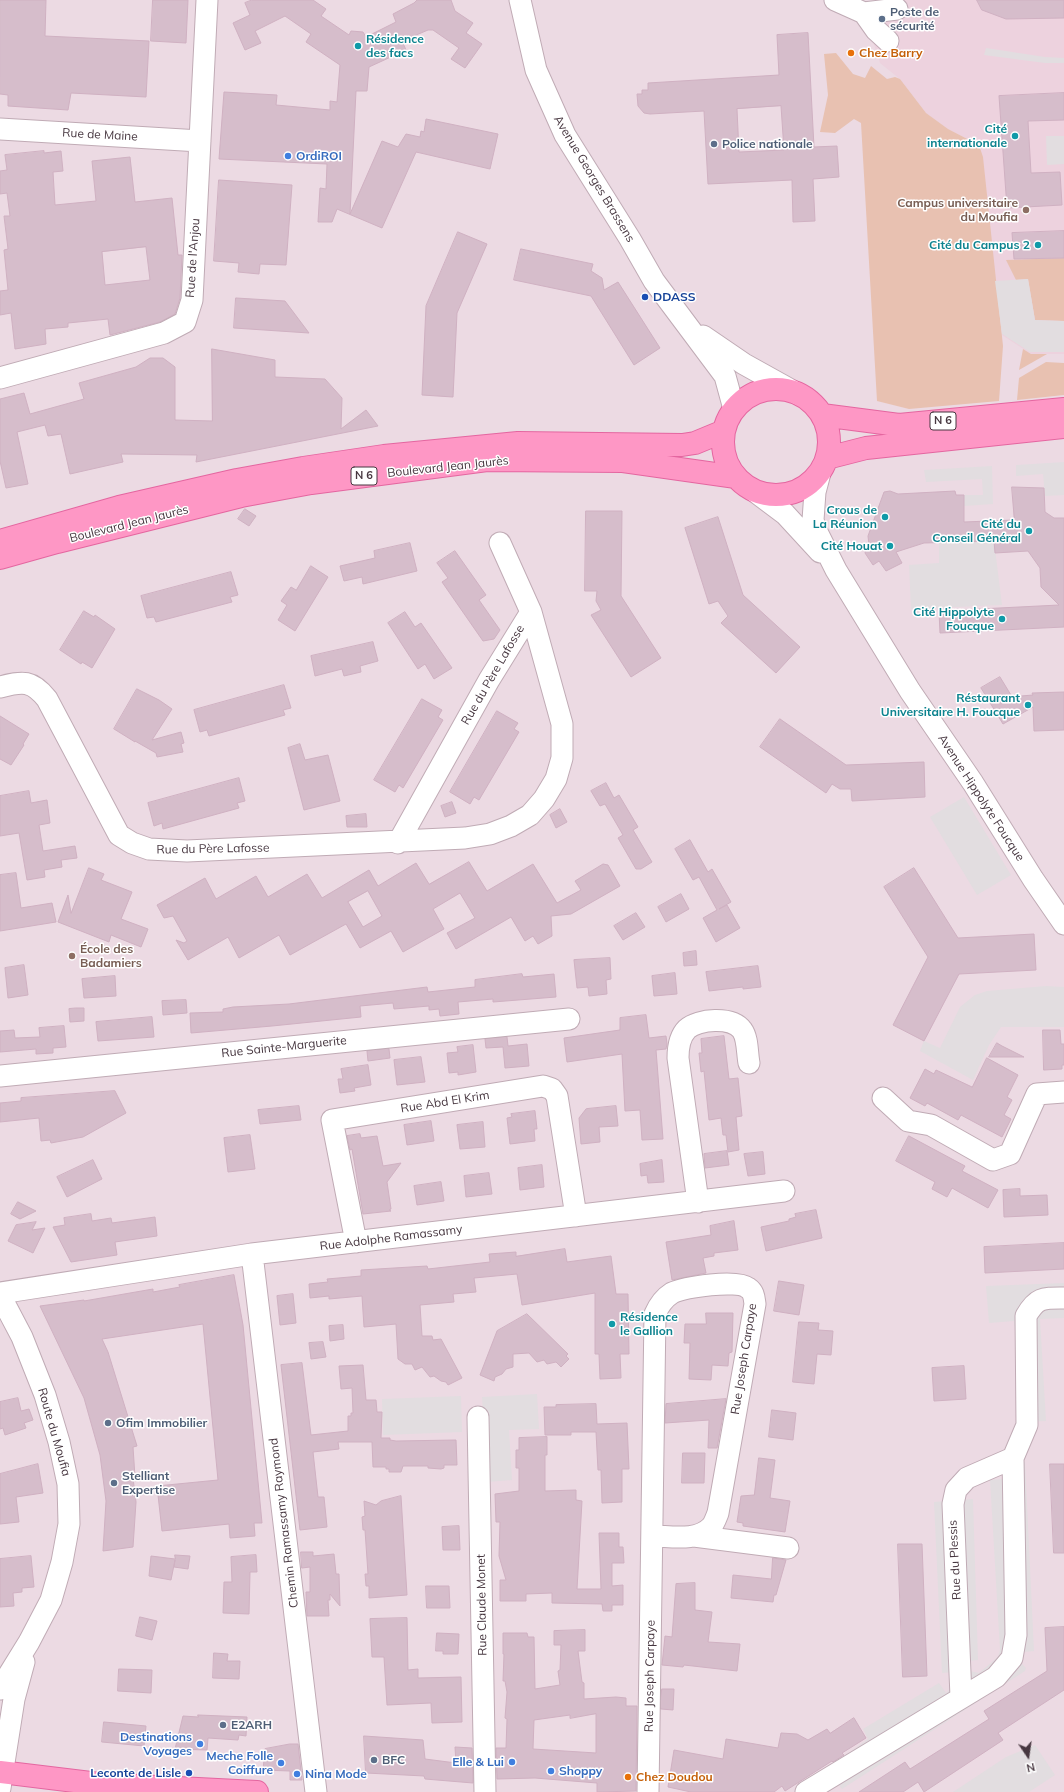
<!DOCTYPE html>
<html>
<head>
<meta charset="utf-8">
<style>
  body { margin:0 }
  #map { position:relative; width:1064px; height:1792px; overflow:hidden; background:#f4e8ee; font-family:Mulish,sans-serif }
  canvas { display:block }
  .north { position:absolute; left:1008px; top:1736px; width:40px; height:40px; -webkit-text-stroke:3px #fff; paint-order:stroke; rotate:167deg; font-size:11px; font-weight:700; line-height:16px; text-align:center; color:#473740 }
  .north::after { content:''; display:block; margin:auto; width:14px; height:18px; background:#473740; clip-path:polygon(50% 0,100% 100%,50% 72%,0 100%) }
</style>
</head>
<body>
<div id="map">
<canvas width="1064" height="1792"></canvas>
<div class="north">N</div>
</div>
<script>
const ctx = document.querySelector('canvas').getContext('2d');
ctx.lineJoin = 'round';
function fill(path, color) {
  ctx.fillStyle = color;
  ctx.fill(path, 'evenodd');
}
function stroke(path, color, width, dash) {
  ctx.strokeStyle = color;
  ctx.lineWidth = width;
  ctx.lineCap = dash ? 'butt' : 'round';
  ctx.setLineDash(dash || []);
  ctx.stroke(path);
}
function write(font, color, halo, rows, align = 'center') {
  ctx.font = font + ' Mulish,sans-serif';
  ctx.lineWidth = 3;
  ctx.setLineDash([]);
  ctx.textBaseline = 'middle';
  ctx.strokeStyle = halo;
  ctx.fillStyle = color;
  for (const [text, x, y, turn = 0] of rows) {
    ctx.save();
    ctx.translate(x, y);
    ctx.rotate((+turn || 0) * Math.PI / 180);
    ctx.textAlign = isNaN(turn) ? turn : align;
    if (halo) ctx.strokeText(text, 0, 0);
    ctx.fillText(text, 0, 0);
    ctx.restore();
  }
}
const residential = new Path2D(`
  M0,0H1064V1792H0Z`);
const education = new Path2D(`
  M883,0H1064V354H1031L1002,335L979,145L948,129L926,113L900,79L880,63L872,38L865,5Z`);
const green = new Path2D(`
  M836,53L853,74L865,78L871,66L887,79L895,77L900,79L926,113L948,129L979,145L983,157L1003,346L999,401L909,409L877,401L861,123L854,119L835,133L820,132L828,95L824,54Z
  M1064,258V321L1035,320L1028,279L1016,280L1006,260Z
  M1023,349L1031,354H1047L1019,370Z
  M1046,362L1064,363V395L1017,400L1019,378Z`);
const parking = new Path2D(`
  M986,48L1045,57L1064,58V63H1045L984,55Z
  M1046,136H1064V164L1047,165Z
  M1028,279L1035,320L1064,321V352H1030L1002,334L995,281Z
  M1064,462V495L1045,496L1043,474L1016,476V465Z
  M992,466L993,504L964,506V495H983L982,479L926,482L924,470Z
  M994,541L1002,605L911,609L909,565L939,563V542Z
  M964,797L1011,875L977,895L930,817Z
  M1046,986L1064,987V1027H1001L989,1045L973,1080L920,1051L924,1041L940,1048L960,1007L975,995L987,991Z
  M1064,1283V1318L1040,1319L1046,1421L1024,1422L1014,1321L989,1323L986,1286Z
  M537,1394L539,1429L509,1430L512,1480L487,1482L482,1397Z
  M461,1396L462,1432L383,1435L382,1399Z
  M1025,1462L1034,1651L1024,1652L1019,1661L1026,1668L1025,1671L842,1789L826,1769L868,1739L863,1729L939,1683L946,1693L953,1686L954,1672L942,1673L934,1502L973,1499L978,1660L968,1661L970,1671L979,1673L998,1657L1000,1650L990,1480L1012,1478L1011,1463Z
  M1035,1745L1055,1775L1029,1792H953L1006,1757Z`);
const building = new Path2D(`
  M0,0H46L45,36L149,41L146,97L71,93L68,110L8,106V95L0,94Z
  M153,0H188L186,43L151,41Z
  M252,0H313L326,9L321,16L349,35L351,31L363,32L366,37L396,22L393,14L414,3L417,0H451L455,11L473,23L466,33L482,44L465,68L451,59L459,48L433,30H428L402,41L406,50L369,67L367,91H356L350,214L382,141L398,147L406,134L420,137L421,131L424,132L426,119L498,134L490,169L416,152L382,228L337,209L332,222H318L320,188L326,189L327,164L219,159L224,92L277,95L276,105L330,110V101L337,102L340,65L306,42L311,34L285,16L255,31L261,43L245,50L233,23L250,15L245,3Z
  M977,0H1064V18L1006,19L982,10Z
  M808,33L814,147L837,146L839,177L813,179L815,221L793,222L792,180L708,184L704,111L650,114L644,113L638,106L637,94H642V90H648V83L779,75L777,35ZM781,106L784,150L739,152L737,109Z
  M1064,93V120L1028,121L1031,173L1060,172L1062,205L1007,208L999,96Z
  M44,151V153L61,151L63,171L53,172L55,205L96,201L92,161L130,157L135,202L172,198L178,255H182L180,298L175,314L160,322L110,335L108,319L68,323V327L45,329L46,344L15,349L11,313L0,315V291L8,290L4,250L8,249L4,216H10L7,193L0,194V171L7,170L5,155ZM146,247L150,280L105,285L102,252Z
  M219,180L292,185L286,265L260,264L259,274L238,272L239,263L214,261Z
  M1064,231V258L1014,259L1012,233Z
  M458,232L487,244L457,313L453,397L422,395L426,306Z
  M521,249L593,264L591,271L602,278L604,290L618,282L660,348L634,365L591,296L514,280Z
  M236,298L285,301L309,333L234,328Z
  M212,349L275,360V377L325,379L342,398L341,429L366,410L378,426L196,462L197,455L121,454L123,462L70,474L61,434L48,436L45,425L17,432L28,484L6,488L0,461V399L24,393L30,414L84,399L79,383L136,367L150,358H163L175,367V420L212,421Z
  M1012,487L1044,488L1045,512L1054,518H1064V627L940,633L939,611L1059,605L1041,587L1040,568L1028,551L995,553L994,541L924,543L896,552L902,563L886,571L879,561L873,565L865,553L866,547L869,545L868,536L884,492L890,491L898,494L955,491L956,495H964V522L1014,520Z
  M245,509L256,516L249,526L238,519Z
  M586,511H622L621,596L661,658L631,677L591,615L601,610L596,601L597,591H585Z
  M718,517L743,595L800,647L776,673L721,623L728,616L718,601L709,604L685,528Z
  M410,543L417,571L363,584L362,577L344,581L340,566L375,558L374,551Z
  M455,551L486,595L479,600L500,630L494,639L483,641L442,582L448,578L437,563Z
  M311,566L328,577L295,631L278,620L287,605L281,601L291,587L296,590Z
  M231,572L238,595L230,597L232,602L156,622L154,617L147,618L141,596Z
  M84,611L94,617L95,615L115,629L92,668L82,662L81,664L60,650Z
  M405,612L415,627L421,623L452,668L434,679L425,664L418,669L388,623Z
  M373,642L378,661L360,666L361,672L344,676L342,669L315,676L311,656Z
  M1000,677L1014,700L1021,696L1033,695L1032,693L1064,692V730L1034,731L1033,707L1003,724L981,688Z
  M284,685L291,708L283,710L285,715L209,736L207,730L200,732L194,710Z
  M137,689L159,700L172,709L152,740L181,732L184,743L181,744L183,752L157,757L156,753L135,741V742L114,729Z
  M422,699L442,710L438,717L443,720L403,788L399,785L395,792L374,780Z
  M497,711L518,723L514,729L519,732L479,800L474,797L470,804L450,792Z
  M0,716L29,734L23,744L24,745L11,765L0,759Z
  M780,719L846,765L924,762L925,797L852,801L851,789H840L832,784L826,793L760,747Z
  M300,744L305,760L328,755L340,801L304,810L288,748Z
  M239,778L245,801L237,803L239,808L163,829L162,823L154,826L148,803Z
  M606,783L614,798L619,795L638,827L633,830L652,862L641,869H636L618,838L623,835L605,804L600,806L591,791Z
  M29,791L31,803L47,800L50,823L39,825L43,851L75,846L77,858L61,860L62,867L44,870L45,877L27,880L19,833L0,836V796Z
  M452,802L456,813L445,817L441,806Z
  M560,809L567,822L556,828L550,815Z
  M366,814L367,827H347L346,816Z
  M690,840L708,872L712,869L731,902L719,909L727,905L740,928L716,942L703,918L717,910L699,877L693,880L675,849Z
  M469,862L487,891L533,864L557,903L581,890L575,881L603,864L608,865L620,886L571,914L551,916L552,936L538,944L533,936L525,941L511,917L456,949L447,933L475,918L460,893L433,909L444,929L403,952L391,931L360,948L346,924L290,955L279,935L239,958L228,937L188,960L176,940L184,943L187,941L173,916L164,918L157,905L205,878L216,899L256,876L268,897L307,874L322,898L369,870L378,886L416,863L429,884ZM368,891L382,916L363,927L348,902Z
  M89,868L104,874L101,880L132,892L121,919L148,929L141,947L111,935L109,942L58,922L68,895L71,913Z
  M914,868L958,938L1034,934L1036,970L959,974L924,1041L893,1025L928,957L884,887Z
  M16,873L21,908L52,903L56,922L0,931V875Z
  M681,894L689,909L666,922L658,907Z
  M636,913L645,927L623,940L614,926Z
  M696,951L697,965L684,966L683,953Z
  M610,958L611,979L606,980L607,994L589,996L588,987L577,988L574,960Z
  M24,965L28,995L8,998L5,968Z
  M758,966L761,987L743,989V987L709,991L706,972Z
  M675,973L677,994L654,996L652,976Z
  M522,974L523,977L554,974L556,997L493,1002V999L458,1002L459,1014L440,1016L439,1009L429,1010V1006L394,1009L393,1003L360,1006L361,1017L272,1026L191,1033L190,1013L223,1012V1009L233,1007L289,1004L427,987L428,992L475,987V980Z
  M115,976L116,996L84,998L82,979Z
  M186,1000L187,1013L163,1015L162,1001Z
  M76,1008H84V1021L70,1022L69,1009Z
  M646,1015L649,1038L666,1036L667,1044L666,1049L656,1050L663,1139L642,1140L640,1110L625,1111L622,1054L567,1062L564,1038L620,1030V1018Z
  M152,1017L154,1037L98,1041L96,1022Z
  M64,1026L66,1047L53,1048V1053L36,1054V1049L0,1052V1031L14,1030L15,1038L40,1037L39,1028Z
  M1043,1030H1060L1061,1044H1064V1065H1062V1069L1044,1070Z
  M724,1036L729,1079L738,1078L742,1116L736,1117L739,1150L728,1152L726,1135H723L721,1118L709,1120L704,1071L701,1072L699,1053H702L701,1039Z
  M507,1037L508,1046L527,1044L529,1066L505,1068L503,1047L486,1048L485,1039Z
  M997,1043L1002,1046L1024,1057H989Z
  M473,1045L476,1072L458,1075V1072L449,1073L447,1053L458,1052L457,1047Z
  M389,1049L390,1058L368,1061L367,1051Z
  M421,1057L425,1082L397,1085L394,1060Z
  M987,1058L1018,1075L1007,1097L1012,1100L1004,1115L1011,1119L1002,1137L961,1115L958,1120L927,1103L925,1106L910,1098L925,1069L934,1074L936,1070L972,1087Z
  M368,1065L371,1085L354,1088L355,1091L340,1093L338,1079H343L341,1069Z
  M115,1091L126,1113L83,1137L51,1143L50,1140L41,1141L39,1118L0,1122V1103L21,1101V1098Z
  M299,1106L301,1120L260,1124L258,1110Z
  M616,1106L618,1126L599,1127L600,1142L581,1144L579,1118L586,1109Z
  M535,1111L537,1129H534L535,1141L510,1144L507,1118L512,1117L511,1114Z
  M431,1121L434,1141L407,1145L404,1125Z
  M483,1122L485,1147L460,1149L457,1125Z
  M360,1134L361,1138L377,1136L383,1166L401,1163L387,1182L391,1209L389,1210L391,1211L363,1214L352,1149L350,1150L347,1136Z
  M250,1135L255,1169L228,1172L224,1138Z
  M909,1136L965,1166L962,1171L998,1190L988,1208L952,1188L947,1197L932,1189L935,1182L896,1161Z
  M727,1151L729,1165L705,1168L704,1154Z
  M763,1152L765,1174L748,1176L744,1154Z
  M93,1160L102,1179L67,1197L57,1177Z
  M662,1160L664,1182L648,1183L647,1175L641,1176L640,1164Z
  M542,1165L544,1187L520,1190L518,1168Z
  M489,1173L492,1194L466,1197L464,1176Z
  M441,1182L444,1201L417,1205L414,1186Z
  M1020,1189V1196L1047,1195L1048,1215L1004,1217L1003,1190Z
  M18,1202L36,1211L20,1219L11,1214Z
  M816,1210L822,1238L766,1251L761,1227L789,1221V1219L796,1217L795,1214Z
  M91,1214L92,1221L111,1218L112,1223L155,1217L157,1236L115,1242L117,1255L71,1262L53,1227L65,1225L64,1218Z
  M734,1221L738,1250L714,1253V1256L703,1258L706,1273L672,1280L666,1242L711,1235L710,1226Z
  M36,1222L32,1230L45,1228L33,1253L8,1241L16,1225Z
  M1064,1243V1269L985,1273L984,1247Z
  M565,1249L567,1262L611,1256L616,1294H628L629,1354H620L621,1378L600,1379L599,1354H595V1293L522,1305L517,1274L474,1278L476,1292L453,1294L454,1302L420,1305L422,1336H432L433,1340L441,1339L462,1378L448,1385L446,1382L441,1381L434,1376L430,1377L422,1367L415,1370L412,1364H405L398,1359L396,1324L364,1327L362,1296L329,1299V1296L310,1298L309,1284L328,1282L327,1279L361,1276V1270L427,1266L428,1269L490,1262L489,1254L516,1252V1256Z
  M234,1275L243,1325L262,1523H254L255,1536L230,1538L229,1524L162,1531L157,1486L218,1480L203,1324L102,1339L108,1352L137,1446L133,1447L135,1477L133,1478L136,1502L133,1547L103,1551L106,1501L100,1455L84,1398L40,1306L84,1300V1301L153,1289V1292L180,1287L179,1285Z
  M779,1281L804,1285L799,1315L774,1311Z
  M293,1294L296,1323L280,1325L277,1296Z
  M706,1313H733L732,1352L729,1353L728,1366L712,1365L711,1380L689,1379L690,1343H684L685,1324H706Z
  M527,1314L568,1354L566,1356L569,1359L561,1367L556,1362L547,1364L544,1360L537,1362L529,1353L513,1354V1367L506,1369L502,1374L495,1377L494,1381L480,1375L497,1331Z
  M799,1322L819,1323L818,1330L833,1331L831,1355L817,1354L814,1384L793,1382Z
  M343,1325L344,1339L330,1341L329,1326Z
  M323,1342L326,1357L311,1359L309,1343Z
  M302,1363L311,1435L348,1431V1416H351V1413H353L352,1388L341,1389L339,1366L363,1365L366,1400H376L377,1412H382L381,1438H390V1440L396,1441L456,1440L457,1465H444V1468L441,1469L428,1468V1466H403L401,1472H389V1469H386V1467H373L372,1442H338L339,1449L313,1452L318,1497H324L327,1527L300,1530L281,1365Z
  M964,1366L966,1399L934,1401L932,1368Z
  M18,1398L21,1411L29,1409L33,1420L24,1423L26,1428L5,1435L3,1428L0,1429V1402Z
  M726,1399L717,1448H708L709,1420L665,1423L666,1404Z
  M596,1404L597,1424L627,1423L629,1469H622V1502L602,1503L601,1470H598L596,1432H571V1435H545L544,1407H556V1405Z
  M772,1410L796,1413L793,1440L769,1437Z
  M547,1437V1455H545V1491L576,1490V1500L582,1501L577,1589H601L599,1533H619V1547H623L624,1563H612V1586L623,1585V1605H612V1611H603L602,1604L552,1603V1593L526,1594V1601H500V1580H506L499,1556L500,1522H496L495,1494L519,1491V1468H516V1450H519V1438Z
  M683,1453H705L704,1483H682Z
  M759,1458L775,1460L770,1498L790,1501L785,1532L743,1526V1523L737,1522L741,1496L754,1495Z
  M38,1464L43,1493L16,1497L19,1522L0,1524V1474Z
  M1050,1464H1064V1553H1054Z
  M401,1496L407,1595L369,1598V1586H366L365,1574H368L365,1530H363L362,1517L365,1516L364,1501L376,1505L381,1501Z
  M459,1526L460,1550H443L442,1527Z
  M898,1544H922L927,1676L903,1677Z
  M301,1552H313V1556L334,1554L336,1574H339L340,1606L330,1594V1600H328L329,1616H307L306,1592H310V1567L302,1568Z
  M175,1555L190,1556L188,1569L174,1567L175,1560L171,1580L149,1576L151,1556L175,1559Z
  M256,1555L257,1572H250L249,1614L223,1613L224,1582H232L231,1557Z
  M31,1556L34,1587L22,1588V1592L13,1593L14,1606L0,1607V1559Z
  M773,1558L786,1560L776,1595H774L773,1602L731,1598L733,1575L771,1579Z
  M695,1583V1610L712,1612L708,1642L740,1644L737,1671L684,1665L683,1667L662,1665L665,1636L672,1637L676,1584Z
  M426,1586H449L450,1608H427Z
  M140,1617L157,1621L152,1640L136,1636Z
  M407,1618L408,1670L418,1669V1678L461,1677L462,1722L432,1723L431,1703L387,1705L384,1657H372L370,1619Z
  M1064,1627V1690L998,1733L1003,1740L924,1792L918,1782L903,1792H859L905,1762L910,1769L989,1719L984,1711L1047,1671L1045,1628Z
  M585,1630V1651H578L582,1682L584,1683V1699L616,1697L626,1698V1706H637L636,1791L597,1792V1783L535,1778L497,1779L496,1748H506L507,1719L505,1718L507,1692L505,1681H503L504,1654H503V1633H527L528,1637H534L535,1689L560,1685L558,1671L560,1670L561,1645H554V1631ZM596,1714V1753L533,1749L534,1720L570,1715V1718Z
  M437,1633L459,1634L458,1654H443V1651H436Z
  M214,1653L228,1654L227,1661H240L239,1679L213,1678Z
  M119,1669L152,1670L151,1693L118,1691Z
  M662,1689H674L673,1710L661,1709Z
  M198,1715L247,1717L246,1736L239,1735L238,1740L208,1738L207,1750L175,1749L183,1716L198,1717Z
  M854,1718L866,1738L842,1753L844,1755L833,1762L832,1761L785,1791L782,1786L774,1792H691L668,1787L674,1750L723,1759L726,1739L778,1748L781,1733L797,1734L808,1740L827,1729L830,1733Z
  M104,1722L146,1726L144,1746L102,1742Z
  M364,1736L423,1740L425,1759L456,1763L455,1747L472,1748L473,1783L425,1779L424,1776L366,1773Z
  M290,1744H298L302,1780H290V1771L263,1770L265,1749Z`);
const minor = new Path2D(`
  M520,0L536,70L565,135L630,239L654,281L725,376L734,409
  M835,0L864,13
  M864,13L876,30L888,41
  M864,13L897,9
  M0,129L200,141
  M703,336L744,364L798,394
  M0,378L164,333L185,322L192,300L207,0
  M820,473L815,492L813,520L816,530L836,570L910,691L973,783L1033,879L1064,924
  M753,490L785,514L820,552
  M0,687C23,681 32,680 47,699L119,835L132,843L149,849L187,851L465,838L490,834L511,826L530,815L544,799L556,779L562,758V724L531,612L500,543
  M398,843L489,680L531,612
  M0,1076L569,1019
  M883,1098L908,1121L931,1125L993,1160L1010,1154L1037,1094L1064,1092
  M698,1202L678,1058C678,1048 679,1037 687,1029C698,1019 732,1016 742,1030C748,1038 747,1053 749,1063
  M356,1242L332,1120L543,1086L552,1089L557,1096L576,1216
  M252,1254L316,1792
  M0,1293L252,1254L784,1191
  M0,1295L22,1337L45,1395L59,1442L68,1484L69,1524L62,1562L51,1600L29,1642L0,1689
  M478,1417L485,1792
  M694,1536L788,1548
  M961,1697L953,1504L956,1490L967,1478L1013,1458
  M0,1788L14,1699L24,1662
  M648,1792L655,1314C659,1305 664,1298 672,1293C685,1287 737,1279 748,1288C754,1292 754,1297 755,1304L718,1513C716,1518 714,1524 711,1527C697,1542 670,1536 652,1536
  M806,1792L996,1677L1012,1658L1016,1635L1013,1458L1027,1425L1026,1316C1037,1297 1043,1298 1064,1298`);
const major = new Path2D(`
  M723 442a53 53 0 1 1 106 0a53 53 0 1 1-106 0Z
  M822,415L899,425L1064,409
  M827,458L866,448L1064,427
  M0,541L119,507L237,480L303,468L384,456L518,443L682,445L695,443L724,431
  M0,558L57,542L241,496L311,483L487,460L623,461L736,477
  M0,1772L99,1784L257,1792`);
const markers = [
  [882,19,4,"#5c6f8a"],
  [358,46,4,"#0f9aa8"],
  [851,53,4,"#e8710a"],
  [1015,136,4,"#0f9aa8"],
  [714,144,4,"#5c6f8a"],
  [288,156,4,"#3f7fe0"],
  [1026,210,4,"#8d6e63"],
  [1038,245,4,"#0f9aa8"],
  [645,297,4,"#1a4fb4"],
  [885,517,4,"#0f9aa8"],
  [1029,531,4,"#0f9aa8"],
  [890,546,4,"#0f9aa8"],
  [1002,619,4,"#0f9aa8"],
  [1028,705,4,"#0f9aa8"],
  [72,956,4,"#8d6e63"],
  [612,1324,4,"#0f9aa8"],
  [108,1423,4,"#5c6f8a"],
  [114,1483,4,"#5c6f8a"],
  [223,1725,4,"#5c6f8a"],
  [200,1744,4,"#3f7fe0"],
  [374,1760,4,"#5c6f8a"],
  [512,1762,4,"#3f7fe0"],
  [281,1763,4,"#3f7fe0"],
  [551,1771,4,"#3f7fe0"],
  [189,1773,4,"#1a4fb4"],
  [297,1774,4,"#3f7fe0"],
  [628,1777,4,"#e8710a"]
];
const shields = [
  [943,421,26],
  [364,476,26]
];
const shieldNames = [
  ["N 6",943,421],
  ["N 6",364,476]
];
const serviceNames = [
  ["Poste de",890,12],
  ["sécurité",890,26],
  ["Police nationale",722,144],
  ["Ofim Immobilier",116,1423],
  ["Stelliant",122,1476],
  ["Expertise",122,1490],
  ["E2ARH",231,1725],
  ["BFC",382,1760]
];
const cultureNames = [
  ["Résidence",366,39,"left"],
  ["des facs",366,53,"left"],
  ["Cité",1007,129],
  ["internationale",1007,143],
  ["Cité du Campus 2",1030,245],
  ["Crous de",877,510],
  ["La Réunion",877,524],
  ["Cité du",1021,524],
  ["Conseil Général",1021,538],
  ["Cité Houat",882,546],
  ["Cité Hippolyte",994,612],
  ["Foucque",994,626],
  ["Réstaurant",1020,698],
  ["Universitaire H. Foucque",1020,712],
  ["Résidence",620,1317,"left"],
  ["le Gallion",620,1331,"left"]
];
const foodNames = [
  ["Chez Barry",859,53],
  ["Chez Doudou",636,1777]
];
const streetNames = [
  ["Rue de Maine",100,135,3],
  ["Avenue Georges Brassens",594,179,59],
  ["Rue de l'Anjou",193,258,-86],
  ["Boulevard Jean Jaurès",448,467,-6],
  ["Boulevard Jean Jaurès",129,524,-14],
  ["Rue du Père Lafosse",493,675,-60],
  ["Avenue Hippolyte Foucque",981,798,57],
  ["Rue du Père Lafosse",213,849,-1],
  ["Rue Sainte-Marguerite",284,1047,-6],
  ["Rue Abd El Krim",445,1102,-9],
  ["Rue Adolphe Ramassamy",391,1238,-7],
  ["Rue Joseph Carpaye",744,1359,-81],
  ["Route du Moufia",54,1432,74],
  ["Chemin Ramassamy Raymond",284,1523,-97],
  ["Rue du Plessis",955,1560,-93],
  ["Rue Claude Monet",482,1605,-91],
  ["Rue Joseph Carpaye",650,1676,-89]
];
const shopNames = [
  ["OrdiROI",296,156],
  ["Destinations",192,1737,"right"],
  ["Voyages",192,1751,"right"],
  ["Meche Folle",273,1756,"right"],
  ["Coiffure",273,1770,"right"],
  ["Elle & Lui",504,1762,"right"],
  ["Shoppy",559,1771],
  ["Nina Mode",305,1774]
];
const educationNames = [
  ["Campus universitaire",1018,203],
  ["du Moufia",1018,217],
  ["École des",80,949,"left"],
  ["Badamiers",80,963,"left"]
];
const transitNames = [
  ["DDASS",653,297],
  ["Leconte de Lisle",181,1773,"right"]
];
fill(residential, '#ecdae3');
fill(education, '#edd2de');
fill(green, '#e8c1b1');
fill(parking, '#e2dde0');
fill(building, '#d6bdcb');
stroke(building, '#d0b1c2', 1);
stroke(minor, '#c0abb5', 23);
stroke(major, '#e466a0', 24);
stroke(minor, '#fff', 21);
stroke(major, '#fe97c5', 22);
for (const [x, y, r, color] of markers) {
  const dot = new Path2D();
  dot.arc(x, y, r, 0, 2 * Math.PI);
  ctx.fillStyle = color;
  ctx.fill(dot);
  stroke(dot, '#fff', 1.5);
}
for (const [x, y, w] of shields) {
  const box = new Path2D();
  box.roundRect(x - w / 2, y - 9, w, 18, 3);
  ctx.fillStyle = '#fff';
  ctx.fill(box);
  stroke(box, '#473740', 1);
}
write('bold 11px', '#473740', null, shieldNames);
write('bold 12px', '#4e5e75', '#fff', serviceNames, 'left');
write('bold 12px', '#0d838f', '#fff', cultureNames, 'right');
write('bold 12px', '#c56008', '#fff', foodNames, 'left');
write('12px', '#473740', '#fff', streetNames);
write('bold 12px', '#366cbe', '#fff', shopNames, 'left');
write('bold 12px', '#785e54', '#fff', educationNames, 'right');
write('bold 12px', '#164399', '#fff', transitNames, 'left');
</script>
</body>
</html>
